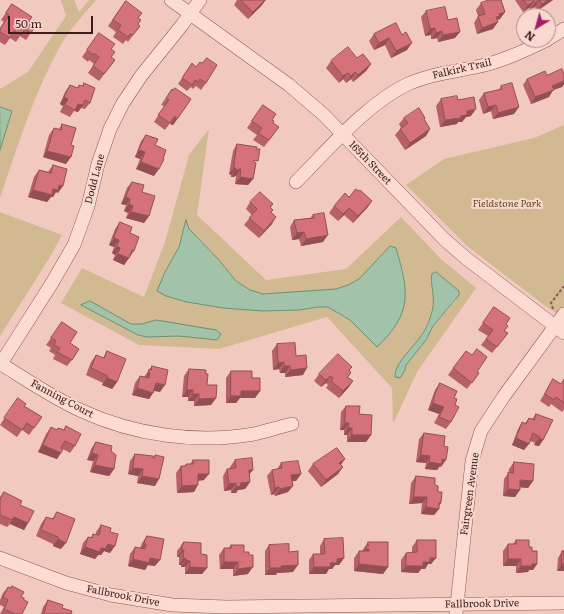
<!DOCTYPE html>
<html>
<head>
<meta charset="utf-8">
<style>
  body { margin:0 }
  #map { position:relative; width:564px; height:614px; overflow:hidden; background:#f2c9bf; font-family:Literata,serif }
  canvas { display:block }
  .north { position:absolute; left:516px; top:8px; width:40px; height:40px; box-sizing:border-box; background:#f9d8cf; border:1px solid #ad8c87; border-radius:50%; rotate:217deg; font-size:11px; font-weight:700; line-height:16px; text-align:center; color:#3b1b1c }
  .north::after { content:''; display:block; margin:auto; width:14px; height:18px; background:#a21f62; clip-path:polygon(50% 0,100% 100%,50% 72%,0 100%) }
  .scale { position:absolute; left:8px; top:16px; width:85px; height:18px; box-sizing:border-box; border:2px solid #3b1b1c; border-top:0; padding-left:5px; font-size:12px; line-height:14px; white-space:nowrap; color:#3b1b1c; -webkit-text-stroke:3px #f9d8cf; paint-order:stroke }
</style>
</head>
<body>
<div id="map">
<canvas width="564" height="614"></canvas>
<div class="north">N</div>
<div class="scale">50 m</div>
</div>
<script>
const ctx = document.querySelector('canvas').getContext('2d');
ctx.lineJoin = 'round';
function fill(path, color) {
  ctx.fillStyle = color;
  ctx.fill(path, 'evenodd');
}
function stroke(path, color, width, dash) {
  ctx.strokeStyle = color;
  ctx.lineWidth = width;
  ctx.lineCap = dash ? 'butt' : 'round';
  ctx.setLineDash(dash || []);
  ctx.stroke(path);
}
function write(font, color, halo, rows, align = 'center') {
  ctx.font = font + ' Literata,serif';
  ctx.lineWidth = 4;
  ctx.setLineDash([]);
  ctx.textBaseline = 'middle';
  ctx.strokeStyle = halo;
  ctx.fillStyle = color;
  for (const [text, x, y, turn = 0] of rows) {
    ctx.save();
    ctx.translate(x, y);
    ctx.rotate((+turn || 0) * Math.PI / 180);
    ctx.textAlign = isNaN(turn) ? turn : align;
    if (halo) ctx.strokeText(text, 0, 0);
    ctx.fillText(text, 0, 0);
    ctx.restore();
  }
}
const green = new Path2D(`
  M61,0H74L79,12L89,0H96C85,13 72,27 63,41C35,90 18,145 0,198V150L12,111L0,107V89L28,72L66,16Z
  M564,125V318L544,305L467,246L406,185L444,159L534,138Z
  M209,129L197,215L266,280L346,269L401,217L441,259L476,288L417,372L393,424L392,388L327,317L219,349L139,345L61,303L82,268L144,297L165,242L189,155ZM186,221L189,229L219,260L236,281L250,290L263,294L336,289L348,285L359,279L390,246L396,248L404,276L377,347L350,320L328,307H318L299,310L263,311L223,308L187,302L179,299L162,280L165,272L179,247ZM430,279L456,300L433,326L426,340L406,365L399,364C415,344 433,325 433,298C433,292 432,285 430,279ZM90,301L131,324H142L156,320L179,336L147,337L138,335L82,305Z
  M0,212L62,235L50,257L0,336Z`);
const water = new Path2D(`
  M0,107L12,111L0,150Z
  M186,220L189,229L219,260L236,281L250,290L263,294L336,289L348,285L359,279L390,246L396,248C403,273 412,299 397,323C392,332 384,340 377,347L350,320L328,307H318L299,310L263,311L223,308L187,302L166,296L157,291L165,272L179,247Z
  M436,272L459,291V295L433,326L426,340L406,365L405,370L400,378L395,377C394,363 415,346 423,333C429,323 435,308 433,295C433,288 430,281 432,274Z
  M90,301L131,324H142L156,320L216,330L221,334L217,340L179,336L147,337L138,335L81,305Z`);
const path = new Path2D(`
  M553,309L551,303L564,286`);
const minor = new Path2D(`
  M171,0L289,85L324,115L445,240L467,259L564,333
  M548,39L564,29
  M296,182C328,150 367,103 408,84C430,74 453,72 476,67C501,62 524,51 547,40
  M1,364C27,380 53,398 82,411C134,435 197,444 254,434C267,431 279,427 292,424
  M0,365L52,283L74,245L88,206L98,164L110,129L123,103L141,76L182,25L200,0
  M0,558L66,583L111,595L172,605L226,607L564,603
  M456,614L472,461L481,431L504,396L564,314`);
const wall = new Path2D(`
  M237,0H266L262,5L248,19L234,5Z
  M515,0H553L537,11L535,7L530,9L529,8L523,12Z
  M126,1L138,18V24L140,26L128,42L126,40L123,44L113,37L116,32L108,26Z
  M481,3L505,12L500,19L497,20L493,29L477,34L474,23L478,16L476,10Z
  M12,4L29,21L36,25L26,40L20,36L16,42L10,38L5,45L0,42V28L4,22L1,20Z
  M426,11L448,20L455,38L438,42L437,38L431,39V35L425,36L421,17Z
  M396,23L407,50L391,58L385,45L374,50L369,41L374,34Z
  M99,33L111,49V57L115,60L99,81L88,73L94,64L89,60L88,62L82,57Z
  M357,58L371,64L366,71L353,82L351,79L346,83L343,79L339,83L326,68L331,61Z
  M192,63L206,83L201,90L196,86L193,89L191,87L187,91L178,84Z
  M564,74V84L562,87L553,90L549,97L531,104L523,85L527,79L547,75Z
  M84,83L90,103L85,109L81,108L78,112L74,111L70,117L60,112L63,106L60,104L65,92L70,85L78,88L79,85L82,86Z
  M501,86L514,114L493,119L491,111L483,114L479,100L484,93L499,90Z
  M172,89L191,99L173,125L170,124V123L165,130L154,122L164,106L161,105Z
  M441,99L458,100L471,116L466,117L462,122H458L457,124L440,127L436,106Z
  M263,105L272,120L274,134L264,147L253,140L257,135L247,128Z
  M404,118H425L424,120L430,129L426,136L405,150L395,135L400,129L401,128L399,124Z
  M62,124L66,164L43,157L49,135L54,128L59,129Z
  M146,135L155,145L154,176L136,169L140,159L135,157L141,141Z
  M237,144L256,164L253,179L248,185L235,184L236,176H235L234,177H231V175L229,174L233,151Z
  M53,165L58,193L56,192L53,197H51L47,202L28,197L34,177L39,170L48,172Z
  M132,182L142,192L149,216L144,223L126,218L128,213L124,211L126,205L121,204L127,188Z
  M349,197L372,201L367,208L353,223L344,215L338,221L329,213L334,206Z
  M250,202L273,204L271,207L272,224L259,238L244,225L252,215L246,209Z
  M313,215L323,242L301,246L299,239L292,240L290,227L294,220L310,218Z
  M120,222L130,233L134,251L124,265L113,260L115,255L112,253L114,247L109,245L115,229Z
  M494,307L506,324L504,331L508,333L492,353L481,345L488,336L478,330Z
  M62,322L70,343L72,360L67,366L53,359L55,355L49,351L51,348L46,345Z
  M277,344L296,356L303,375L285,377V373H280L279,369L273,370L272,351Z
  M107,351L117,382L112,389L102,385L103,383L86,375L91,362L96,355L103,358Z
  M152,366L160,392L154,391L153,393L149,399L132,395L135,383L140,376L144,377Z
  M352,367L349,371L351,373L348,377L353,381L348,388L339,398L326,388L328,385L326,383L321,387L314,381L319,374Z
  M453,368L477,372L479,373L467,389L448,375Z
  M189,369L206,374L207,385L216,398L211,405L194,406V401H188V397H182L184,376Z
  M231,371L252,378L260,391L255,398H240L236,403H226V378Z
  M553,379L561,384L564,379V409L562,412L551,404L549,407L540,401Z
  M440,383L454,398L455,405L451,422L446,429L434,423L439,414L428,410L431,401L435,390Z
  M18,398L24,406L42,417L29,435L22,430L17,437L0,425Z
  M346,406L359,414L371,435L366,442H347V435H344V430H340L341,412Z
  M536,414L544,438L539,446L534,445L535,443L530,441L524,450L512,445L518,429L522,422L525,423L529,418L532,419Z
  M66,426L75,446L70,453L63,449L57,459L38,452L46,434L51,427L57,430L58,428L64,430Z
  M424,433L441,467L440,466L437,470L425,469L426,463L416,462L419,439Z
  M96,442L111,451L114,469L109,476L90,472L93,461L87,460L91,449Z
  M135,454L153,458L155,455V486L137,483L138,476L128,474L130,461Z
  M345,459L341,465L338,474L321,487L308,471L313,464Z
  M193,460L204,480L198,481L194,492L177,493L176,473L181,466H185L186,464H190Z
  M235,460L249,475L250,482L245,489L238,490L236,493H231V490L224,491L223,476L227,469L230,468V467Z
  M514,462L533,481L528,488L520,487L515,497L503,496L504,479L509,472V469Z
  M281,463L301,474L296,481H292L288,492L275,496L274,494L271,495L267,476L272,470L277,469Z
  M416,476L435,485L438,492L441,503L439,506V509L434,515L421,514L422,503L409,504L411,483Z
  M4,492L28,523L24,530L10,524L7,527L0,524V497Z
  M57,512L61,549L53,546V544L36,536L41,524L46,517L52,519Z
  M101,525L110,532V553L104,551L101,555H98L95,559L80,554L83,543L88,537H91L93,534H96V532Z
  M147,536L155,566L148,565L145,570L128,566L130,554L135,547L140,548L142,543Z
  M324,539L344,558L339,565H335L332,569H329L326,574H309V560L313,554H320V546Z
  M417,540L436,558L431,564H428L425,569H421L418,573L401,572V560L406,553L412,552V547Z
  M516,540L529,547L532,551L537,564L533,570H529L528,572L516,573V566H503V551L508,544H513Z
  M184,542L201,554L207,568L202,574H185V567H181V565H179V557H177V551Z
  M368,542L388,567L383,574L354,571V558L359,551H362Z
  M231,545L249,555L248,574L233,576V569H220L219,555L224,548H229Z
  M269,545L289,552L293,572L277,573L276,575H265V551Z
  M564,550V571H557L558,558L562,551Z
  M8,587L21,597L24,600L22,614H0L4,607L0,605V600L3,593Z
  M48,600L62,608L71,614H41L43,607Z`);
const shadedWall = new Path2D(`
  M265,0L262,5L248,19L253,12Z
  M539,0L535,7L530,9L535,3Z
  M548,0H553L537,11L542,4Z
  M534,1L529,8L523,12L528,5Z
  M505,12L500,19L497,20L496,17L499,14Z
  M498,22L493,29L477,34L482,28Z
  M435,28L431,35L425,36L430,29Z
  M442,31L437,38L431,39L436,33Z
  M460,32L455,38L438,42L443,35Z
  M389,38L385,45L374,50L379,43Z
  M412,43L407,50L391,58L396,51Z
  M371,64L366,71L353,82L358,75Z
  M355,72L351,79L346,83L351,76Z
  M348,73L343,79L339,83L343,76Z
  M564,81V84L562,87L553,90L549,97L531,104L535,97L552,86Z
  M64,97L68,99L63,106L60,104Z
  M78,104L83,105L78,112L75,111Z
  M496,105L491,111L483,114L488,107Z
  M519,107L514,114L493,119L498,113Z
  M476,109L471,116L466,117L462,122H458L457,124L440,127L445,120L461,116L467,111Z
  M175,118H178L173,125L170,124Z
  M430,129L426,136L405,150L410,143Z
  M139,150L145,152L140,159L135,157Z
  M47,151L71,157L66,164L43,157Z
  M141,162L159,169L154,176L136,169Z
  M234,168H236L231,175L229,174Z
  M239,169H241L236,176H235L234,177H231L235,170Z
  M240,177L253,179L248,185L235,184Z
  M59,185L63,186L58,193L56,192L53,197H51L47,202L28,197L33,190L53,189Z
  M126,197L130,199L126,205L121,204Z
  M372,201L367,208L353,223L358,216Z
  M129,204L133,206L128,213L124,211Z
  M349,208L344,215L338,221L343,214Z
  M131,212L149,216L144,223L126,218Z
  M276,217L272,224L259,238L264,231Z
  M304,232L299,239L292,240L297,233Z
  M328,235L323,242L301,246L306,239Z
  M114,238L119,240L114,247L109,245Z
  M117,246L120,248L115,255L112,253Z
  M118,254L129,258L124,265L113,260Z
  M284,362L279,369L273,370L278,363Z
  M284,366H290L285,373H280Z
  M307,368L303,375L285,377L290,370Z
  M148,373H150L145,380H144Z
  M330,376L326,383L321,387L326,380Z
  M107,378L117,382L112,389L102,385Z
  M353,381L348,388L339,398L343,391Z
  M156,383L165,385L160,392L151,390Z
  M137,388L153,393L149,399L132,395Z
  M187,390H193L188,397H182Z
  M241,391H260L255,398H240L236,403H226L231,396Z
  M193,394H199L194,401H188Z
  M216,398L211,405L194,406L199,399Z
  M433,403L444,407L439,414L428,410Z
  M345,423H349L344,430H340Z
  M348,428H352L347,435H344Z
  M352,435H371L366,442H347Z
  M516,438L529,444L524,450L512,445Z
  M539,438L543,440L539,446L534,445Z
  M43,445L61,453L57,459L38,452Z
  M92,453L98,455L93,461L87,460Z
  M421,455L430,456L426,463L416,462Z
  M345,459L340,465L339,463Z
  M442,459L446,460L441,467L440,466L437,470L425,469L429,462Z
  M95,465L114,469L109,476L90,472Z
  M343,467L338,474L321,487L326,480Z
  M133,468L143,469L138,476L128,474Z
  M249,470H253L248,476Z
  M198,474H209L204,480L193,481Z
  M301,474L296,481L286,482L291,475Z
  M142,476L159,479L155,486L137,483Z
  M520,480L533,481L528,488L516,487Z
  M250,482L245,489L238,490L236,493H231L236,487L240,483Z
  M236,483L231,490L224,491L229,484Z
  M198,485L194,492L177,493L182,486Z
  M293,486L288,492L275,496L280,489Z
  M279,487L274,494L271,495L275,488Z
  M508,489L520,490L515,497L503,496Z
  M414,497H427L422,503L409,504Z
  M439,503H441L437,508L439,509L434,515L421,514L426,507Z
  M14,517L28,523L24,530L10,524Z
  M58,539L66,543L61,549L53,546Z
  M108,544L115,546L110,553L104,551L101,555H98L95,559L80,554L85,547L101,548Z
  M144,544H146L141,551H140Z
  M366,549H369L364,556H361Z
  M182,550H184L179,557H177Z
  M150,558L160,560L155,566L148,565L145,570L128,566L133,559Z
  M183,558L186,559L181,565H179Z
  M344,558L339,565H335L332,569H329L326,574H309L314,567L330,563L337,559Z
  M430,558H436L431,564H428L425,569H421L418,573L401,572L406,566L423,562Z
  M508,559H521L516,566H503Z
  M186,560L190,561L185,567H181Z
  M224,562H238L233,569H220Z
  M359,564L388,567L383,574L354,571Z
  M532,564H537L533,570H529L528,572L516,573L521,566Z
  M562,564H564V571H557Z
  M298,565L293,572L277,573L276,575H265L270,568L281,566Z
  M190,567L207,568L202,574H185Z
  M253,567L248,574L233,576L238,569Z`);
const building = new Path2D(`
  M241,0H265L253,12Z
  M489,0H501L505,12L499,14L500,16L496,17L498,22L482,28L478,16L485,14L481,3Z
  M524,0H539L535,3L534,1L528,5Z
  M540,0H548L542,4Z
  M126,1L142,13L138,18L141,20L138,24L140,26L133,35L130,34L128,37L118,30L121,25L113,20Z
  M12,4L32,17L29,21L36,25L31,33L25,29L21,35L14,31L10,38L0,32V29L9,15L6,13Z
  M445,7L448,20L457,18L460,32L443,35L442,31L436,33L435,28L430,29L426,11Z
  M396,23L402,35L406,32L412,43L396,51L389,38L379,43L374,34Z
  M99,33L115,44L111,49L115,52L111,57L115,60L104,74L93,66L99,57L94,53L93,55L87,50Z
  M348,47L357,58L363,54L371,64L358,75L355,72L351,76L348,73L343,76L331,61Z
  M207,58L217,65L206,83L200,79L198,82L195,80L192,85L182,78L192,63L196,67L200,62L202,63Z
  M562,69L564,74V81L552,86L554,90L535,97L527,79L545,71L547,75Z
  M84,83L95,88L90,103L85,100L83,105L78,104L75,110L65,105L68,99L64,97L70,85L78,88L79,85L83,86Z
  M512,83L519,107L498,113L496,105L488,107L484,93L502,89L501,86Z
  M175,88L191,99L178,118H175V116L170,123L158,115L169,100L166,98L172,89L173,90Z
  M457,96L458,100L474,97L476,109L467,111V115L461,116V118L445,120L441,99Z
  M263,105L276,114L272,120L274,121L273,123L279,127L269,140L258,133L262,128L252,121Z
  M419,108L425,118L424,119L430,129L410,143L400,129L408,123L404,118Z
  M62,124L76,128L71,145L74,146L71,157L47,151L54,128L61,130Z
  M146,135L158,139L155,145L166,150L163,159H164L159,169L141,162L145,152L139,150Z
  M237,144L257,147L256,149H260L258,161L254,160V162L256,163L253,179L240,177L241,169H239V170H235L236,168H234Z
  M53,165L67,169L63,186L59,185L58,190L53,189L52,195L33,190L39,170L51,173Z
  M132,182L144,185L142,192L155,196L149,216L131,212L133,206L129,204L130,199L126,197Z
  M356,189L358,191L360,190L372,201L358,216L349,208L343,214L334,206L345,193L349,197Z
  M260,192L273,204L270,207L273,210L271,212L276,217L264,231L249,218L257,209L250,202Z
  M324,213L328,235L306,239L304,232L297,233L294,220L314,218L313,215Z
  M120,222L132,227L130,233L139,237L134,251L132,250L129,258L118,254L120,248L117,246L119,240L114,238Z
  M494,307L510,318L506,324L508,326L504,331L508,333L497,347L486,339L493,330L483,323Z
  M62,322L77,332L70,343L79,349L72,360L57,352L60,348L54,345L56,341L51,338Z
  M295,343L296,356L306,355L307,368L290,370V366H284V362L278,363L277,344Z
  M477,349L487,357L477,372L479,373L472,383L453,368L466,351L472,355Z
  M107,351L126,359L117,382L107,378L108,376L91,368L96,355L104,358Z
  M338,354L352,367L349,370L351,373L347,377L353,381L343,391L331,381L333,378L330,376L326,380L319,374Z
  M152,366L168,370L165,385L156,383L153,393L137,388L140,376L149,378L150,373H148L149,369L151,370Z
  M189,369L206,370V374H208L207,385H217L216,398L199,399V394H193V390H187Z
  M231,371H252V378H260V391H241V396H231Z
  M553,379L561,384L564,379V403L556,397L554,400L545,394Z
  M440,383L457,391L454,398L457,399L455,405L459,407L451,422L439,417L444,407L433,403L435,394Z
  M18,398L26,404L24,406L42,417L34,428L27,423L22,430L4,418Z
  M346,406H360L359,414L372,415L371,435H352V428H348L349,423H345Z
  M536,414L553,420L543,440L539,438L540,437L533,433L529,444L516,438L522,422L526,424L529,418L534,420Z
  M66,426L81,434L75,446L65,441L61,448L63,449L61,453L43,445L51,427L57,430L58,428L64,430Z
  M424,433L445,436L444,446L448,447L446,460L442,459V464L429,462L430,456L421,455Z
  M96,442L112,446L111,451L116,455L114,469L95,465L98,455L92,453Z
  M337,448L345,459L339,463L343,467L326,480L313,464Z
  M135,454L153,456V458H154L155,455L164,457L159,479L142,476L143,469L133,468Z
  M252,458L253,470H249L250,482L240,483L241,486L236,487V483L229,484L227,469L236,468L235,460Z
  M193,460H209V474H198V485L182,486L181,466H186V464H193Z
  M298,461L301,474L291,475L293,486L280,489L279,487L275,488L272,470L282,468L281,463Z
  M514,462L534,464L533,481L520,480V490L508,489V472L513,473Z
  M416,476L435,478V485L438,486V492H442L441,503H439V509L426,507L427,497H414Z
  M4,492L22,501L20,505L34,511L28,523L14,517L12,520L0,515V500Z
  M57,512L75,519L66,543L58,539V537L41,530L46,517L53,519Z
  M101,525L111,528L110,532L118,534L115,546L108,544L105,549L101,548L100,552L85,547L88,537L92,538L93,534L99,535Z
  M147,536L164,539L160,560L150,558L149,563L133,559L135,547L145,549L146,544H144Z
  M343,538L344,558L337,559V563H330L331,567H314L313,554H325L324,539Z
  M417,540H436V558H430V562H423V566H406V553L417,552Z
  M516,540H529V547H532V551H537V564H532V566H521V559H508V544H516Z
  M184,542L201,543V554L207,555V568L190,567V561L186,560V559L183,558L184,550H182V544H183Z
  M368,542H388V567L359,564V551H369V549H366V546H368Z
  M289,544V552L298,551V565L281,566V568H270L269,545Z
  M231,545H244V552H249V555H253V567L238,569V562H224V548H231Z
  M562,551H564V564H562Z
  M12,586L24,592L21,597L24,598V600L28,602L22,614H15L4,609L8,600L3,597L8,587L11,588Z
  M48,600L63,605L62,608L72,611L71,614H44Z`);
const streetNames = [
  ["Falkirk Trail",462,69,-13],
  ["165th Street",370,163,46],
  ["Dodd Lane",95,179,-75],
  ["Fanning Court",62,399,28],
  ["Fairgreen Avenue",470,494,-82],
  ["Fallbrook Drive",123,596,11],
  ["Fallbrook Drive",482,604,-1]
];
const parkNames = [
  ["Fieldstone Park",507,204]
];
fill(green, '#d1b992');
fill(water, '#a2c3a9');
stroke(water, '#689273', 1);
stroke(minor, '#8d5755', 14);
stroke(path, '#8d5755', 2, [3, 2]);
stroke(minor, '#fcdbd3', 13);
fill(wall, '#b66168');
fill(shadedWall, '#944f55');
fill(building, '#d47179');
stroke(building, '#944f55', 1);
write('10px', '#3b1b1c', '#f9d8cf', streetNames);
write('italic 10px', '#594b20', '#f9d8cf', parkNames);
</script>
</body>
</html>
